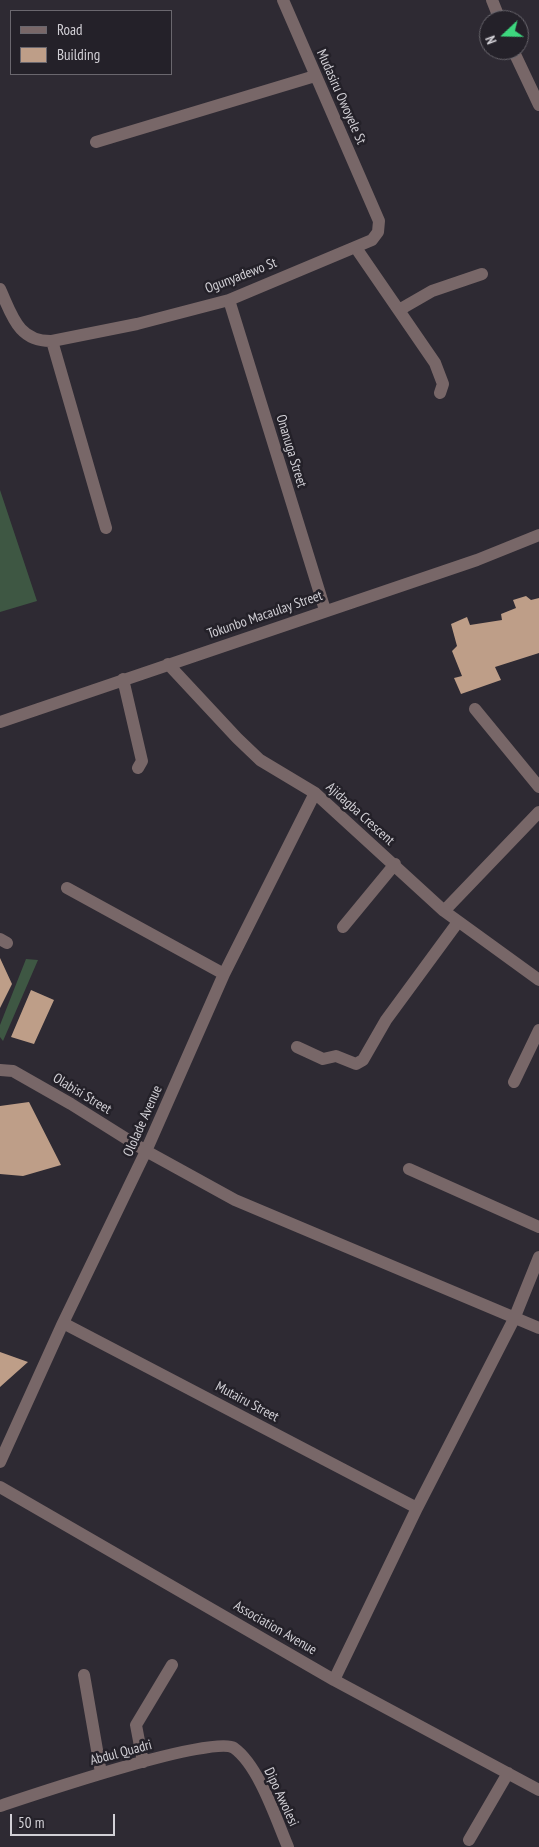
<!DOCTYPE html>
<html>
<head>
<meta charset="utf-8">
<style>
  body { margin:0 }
  #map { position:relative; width:539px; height:1847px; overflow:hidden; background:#2e2a33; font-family:"PT Sans Narrow",sans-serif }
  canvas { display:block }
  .legend { position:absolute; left:10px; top:10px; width:162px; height:65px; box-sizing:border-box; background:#242129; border:1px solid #6a676e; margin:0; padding:6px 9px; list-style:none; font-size:15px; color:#d2d0d6 }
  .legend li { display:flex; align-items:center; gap:10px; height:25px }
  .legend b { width:25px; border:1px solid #6a676e }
  .north { position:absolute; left:479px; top:10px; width:50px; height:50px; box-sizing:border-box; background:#242129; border:1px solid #6a676e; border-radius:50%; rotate:249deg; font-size:14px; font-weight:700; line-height:20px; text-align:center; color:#d2d0d6 }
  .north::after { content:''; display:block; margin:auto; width:18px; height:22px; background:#3dd77e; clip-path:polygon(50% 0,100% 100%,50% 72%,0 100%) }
  .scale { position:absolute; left:10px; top:1814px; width:105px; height:22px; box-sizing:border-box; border:2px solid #d2d0d6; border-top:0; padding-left:6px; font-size:15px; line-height:18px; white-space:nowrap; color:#d2d0d6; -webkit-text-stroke:4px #242129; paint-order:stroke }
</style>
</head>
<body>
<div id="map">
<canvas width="539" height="1847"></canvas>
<ul class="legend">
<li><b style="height:6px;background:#786768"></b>Road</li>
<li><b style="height:14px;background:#be9e88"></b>Building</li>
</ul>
<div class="north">N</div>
<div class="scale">50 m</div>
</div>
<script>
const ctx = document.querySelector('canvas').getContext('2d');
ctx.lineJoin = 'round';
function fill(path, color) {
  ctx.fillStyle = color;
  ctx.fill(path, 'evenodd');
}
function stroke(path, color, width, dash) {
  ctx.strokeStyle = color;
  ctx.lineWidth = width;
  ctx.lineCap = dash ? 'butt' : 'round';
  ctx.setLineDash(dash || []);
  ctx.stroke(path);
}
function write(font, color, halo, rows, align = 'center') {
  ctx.font = font + ' "PT Sans Narrow",sans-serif';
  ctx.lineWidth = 5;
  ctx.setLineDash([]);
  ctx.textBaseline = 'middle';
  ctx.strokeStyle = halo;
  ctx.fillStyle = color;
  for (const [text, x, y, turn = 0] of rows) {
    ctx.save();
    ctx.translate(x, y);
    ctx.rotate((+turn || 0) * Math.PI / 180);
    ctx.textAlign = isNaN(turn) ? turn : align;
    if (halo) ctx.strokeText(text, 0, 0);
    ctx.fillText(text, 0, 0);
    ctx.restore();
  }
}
const green = new Path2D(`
  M0,490L37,601L0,612Z
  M26,959L38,960L3,1041L0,1037V1025Z`);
const building = new Path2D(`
  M526,596L531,600L539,598V653L495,667L501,680L461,694L454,678L462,676L452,651L457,646L451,624L467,617L470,625L502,620L501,614L516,608L513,600Z
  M0,958L12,984L0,1008Z
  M31,990L54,1000L34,1044L11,1037Z
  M29,1102L61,1165L23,1176L0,1174V1106Z
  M0,1352L28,1362L0,1387Z`);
const minor = new Path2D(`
  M492,0L500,20
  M513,50L539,105
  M96,142L315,76
  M356,248L435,363L443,384L440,393
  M0,289C12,315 18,342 52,341L137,324L229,300L372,240L378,232L379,221L283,0
  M229,300L325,610
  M399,310L432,291L482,274
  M52,341L106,528
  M168,664L237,738L260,760L315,793L444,911L539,980
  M123,679L142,761L138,768
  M475,709L539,787
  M0,722L477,560L539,535
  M67,888L224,974
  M444,911L539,812
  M343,927L395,864
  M0,939L7,943
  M297,1047L323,1059L336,1056L356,1064L363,1060L386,1020L458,922
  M0,1070L13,1071L71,1104L146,1151L235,1200L539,1328
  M514,1082L539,1030
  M409,1169L539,1227
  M63,1323L417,1508
  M0,1462L63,1323L146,1151L224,974L315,793
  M0,1487L334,1680L539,1790
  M84,1675L101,1773
  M334,1680L417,1508L514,1319L539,1257
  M143,1762L136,1725L172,1665
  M0,1806C33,1795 213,1734 234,1748C259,1766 276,1819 288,1847
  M469,1840L508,1773`);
const streetNames = [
  ["Mudasiru Owoyele St",341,97,66],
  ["Ogunyadewo St",241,276,-21],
  ["Onanuga Street",291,451,73],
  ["Tokunbo Macaulay Street",265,615,-19],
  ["Ajidagba Crescent",360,814,42],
  ["Olabisi Street",82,1094,31],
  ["Ololade Avenue",143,1121,-66],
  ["Mutairu Street",247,1402,28],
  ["Association Avenue",275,1628,30],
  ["Abdul Quadri",121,1753,-15],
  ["Dipo Awolesi",281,1797,65]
];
fill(green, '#3e5743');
fill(building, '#be9e88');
stroke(minor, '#786768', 12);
write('14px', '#d2d0d6', '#242129', streetNames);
</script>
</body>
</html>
